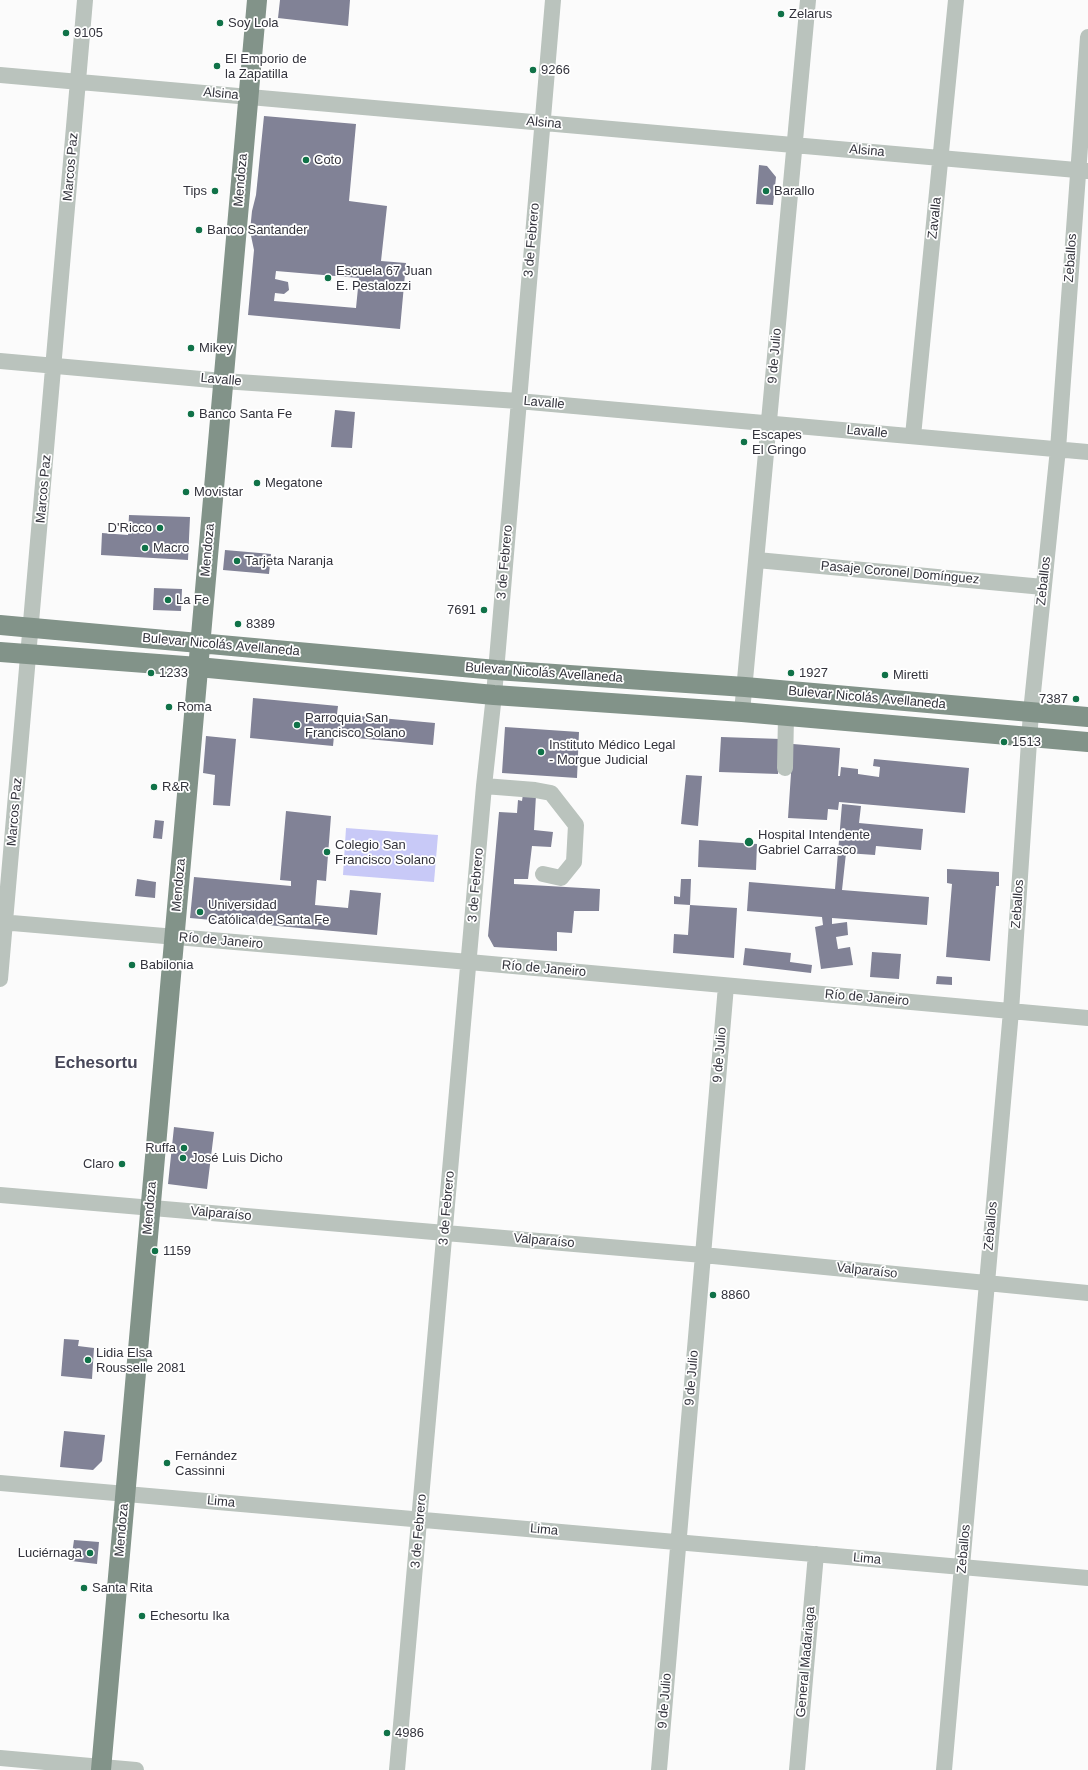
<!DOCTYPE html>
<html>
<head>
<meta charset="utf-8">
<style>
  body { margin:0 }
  canvas { display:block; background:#fbfbfb }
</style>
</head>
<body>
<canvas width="1088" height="1770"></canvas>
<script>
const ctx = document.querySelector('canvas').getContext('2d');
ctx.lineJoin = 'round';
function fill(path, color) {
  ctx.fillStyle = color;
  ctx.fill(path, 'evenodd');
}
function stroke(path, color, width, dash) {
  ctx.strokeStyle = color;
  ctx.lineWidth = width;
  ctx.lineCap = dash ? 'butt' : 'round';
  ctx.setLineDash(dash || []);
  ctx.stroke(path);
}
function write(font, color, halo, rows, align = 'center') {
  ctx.font = font + ' Arial,sans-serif';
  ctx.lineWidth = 3.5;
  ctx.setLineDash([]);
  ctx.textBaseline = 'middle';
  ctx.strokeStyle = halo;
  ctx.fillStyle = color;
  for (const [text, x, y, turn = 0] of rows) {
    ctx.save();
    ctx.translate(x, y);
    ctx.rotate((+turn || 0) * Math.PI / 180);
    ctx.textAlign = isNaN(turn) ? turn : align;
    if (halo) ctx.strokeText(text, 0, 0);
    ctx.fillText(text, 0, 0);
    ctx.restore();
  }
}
const green = new Path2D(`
  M346,828L438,835L434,882L343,875Z`);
const building = new Path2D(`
  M280,0H350L348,26L278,18Z
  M264,116L356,124L349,201L387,206L381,261L406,263L400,329L248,315L254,250L250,231L252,211L256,195ZM276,271L359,278L356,308L274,301L275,293L284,294L289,290L288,282L275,279Z
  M759,165L767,166L776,177L773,205L756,204Z
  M335,410L355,412L352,448L331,447Z
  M129,515L190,517L188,560L101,555L102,533L128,535Z
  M225,550L271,554L269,574L223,570Z
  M154,588L182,589L181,611L153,610Z
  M253,698L338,706L337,714L435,723L433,745L334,736L333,746L250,738Z
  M505,727L579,732L577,778L502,773Z
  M206,736L236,739L230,806L213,805L215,775L203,773Z
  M721,737L781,739L778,774L719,772Z
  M793,744L840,748L838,776H840L841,767L858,769V774L879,777L880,767L873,766L874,759L969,768L965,813L839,802L838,810L828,809L827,820L788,818Z
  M686,775L702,776L698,826L681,824Z
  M523,794L536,795L534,830L553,832L551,847L532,846L528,879H514V884L600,889L599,911H574L572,933L557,932V951L494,947L488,936L499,812L517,813L518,800L522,801Z
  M842,804L861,806L859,823L923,829L921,850L876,846L875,855L846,853L842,890L929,897L927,925L832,918V924L847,922L848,935L836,937L838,949L850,947L853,965L821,969L815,927L823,925L822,917L747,911L749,882L835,889Z
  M286,811L331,816L326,881L317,880L315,905L348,908L350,890L381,893L377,935L190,918L194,877L291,886V881L280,880Z
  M155,820L164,821L162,839L153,838Z
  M699,840L757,844L756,870L698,867Z
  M947,869L999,872V886H996L990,961L946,957L952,884L947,883Z
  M137,879L156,882L155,898L135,896Z
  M681,879H691L690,905L674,904V896L680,897Z
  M690,905L737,908L734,958L673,953L674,934L688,935Z
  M745,948L791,953L790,962L812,965L811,973L743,965Z
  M872,952L901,954L899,979L870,977Z
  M937,976L952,977V985L936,984Z
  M174,1127L214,1132L207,1189L168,1184Z
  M64,1339L79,1340L78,1346L94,1348L92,1379L61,1376Z
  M64,1431L105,1435L102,1461L93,1470L60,1467Z
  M74,1540L99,1542L97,1564L71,1561Z`);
const minor = new Path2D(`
  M0,75L1088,171
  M0,361L223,381L518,401L1088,452
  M913,436L956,0
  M757,560L1043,587
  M742,712L808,0
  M785,768L786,716
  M484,786L535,790L551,793L576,825L574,862L561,878L543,874
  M0,922L469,962L1088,1018
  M0,979L85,0
  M0,1195L703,1255L1088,1293
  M0,1483L1088,1578
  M0,1758L136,1770
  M397,1770L484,786L494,695L553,0
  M659,1770L726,986
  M797,1770L816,1554
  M944,1770L1011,1011L1031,712L1058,449L1088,37`);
const major = new Path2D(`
  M0,625L496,670L745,687L1088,717
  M0,652L198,667L494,695L742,712L1088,742
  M101,1770L257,0`);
const markers = [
  [781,14,4,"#107248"],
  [220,23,4,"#107248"],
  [66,33,4,"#107248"],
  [217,66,4,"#107248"],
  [533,70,4,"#107248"],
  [306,160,4,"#107248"],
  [215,191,4,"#107248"],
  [766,191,4,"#107248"],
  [199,230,4,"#107248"],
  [328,278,4,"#107248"],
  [191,348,4,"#107248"],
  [191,414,4,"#107248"],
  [744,442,4,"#107248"],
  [257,483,4,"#107248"],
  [186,492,4,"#107248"],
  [160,528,4,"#107248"],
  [145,548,4,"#107248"],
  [237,561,4,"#107248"],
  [168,600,4,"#107248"],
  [484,610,4,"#107248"],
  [238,624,4,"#107248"],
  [151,673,4,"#107248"],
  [791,673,4,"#107248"],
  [885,675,4,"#107248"],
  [1076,699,4,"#107248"],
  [169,707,4,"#107248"],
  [297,725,4,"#107248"],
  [1004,742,4,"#107248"],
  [541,752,4,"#107248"],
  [154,787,4,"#107248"],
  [749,842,5,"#107248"],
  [327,852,4,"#107248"],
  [200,912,4,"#107248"],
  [132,965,4,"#107248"],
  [184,1148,4,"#107248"],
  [183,1158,4,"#107248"],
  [122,1164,4,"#107248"],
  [155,1251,4,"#107248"],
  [713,1295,4,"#107248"],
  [88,1360,4,"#107248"],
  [167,1463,4,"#107248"],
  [90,1553,4,"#107248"],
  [84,1588,4,"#107248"],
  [142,1616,4,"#107248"],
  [387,1733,4,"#107248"]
];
const poiNames = [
  ["Zelarus",789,14],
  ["Soy Lola",228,23],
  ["9105",74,33],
  ["El Emporio de",225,59],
  ["la Zapatilla",225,74],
  ["9266",541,70],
  ["Coto",314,160],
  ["Tips",207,191,"right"],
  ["Barallo",774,191],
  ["Banco Santander",207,230],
  ["Escuela 67 Juan",336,271],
  ["E. Pestalozzi",336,286],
  ["Mikey",199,348],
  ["Banco Santa Fe",199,414],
  ["Escapes",752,435],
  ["El Gringo",752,450],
  ["Megatone",265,483],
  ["Movistar",194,492],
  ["D'Ricco",152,528,"right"],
  ["Macro",153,548],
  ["Tarjeta Naranja",245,561],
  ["La Fe",176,600],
  ["7691",476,610,"right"],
  ["8389",246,624],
  ["1233",159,673],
  ["1927",799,673],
  ["Miretti",893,675],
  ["7387",1068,699,"right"],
  ["Roma",177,707],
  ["Parroquia San",305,718],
  ["Francisco Solano",305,733],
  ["1513",1012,742],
  ["Instituto Médico Legal",549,745],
  ["- Morgue Judicial",549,760],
  ["R&R",162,787],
  ["Hospital Intendente",758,835],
  ["Gabriel Carrasco",758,850],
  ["Colegio San",335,845],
  ["Francisco Solano",335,860],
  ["Universidad",208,905],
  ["Católica de Santa Fe",208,920],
  ["Babilonia",140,965],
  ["Ruffa",176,1148,"right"],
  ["José Luis Dicho",191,1158],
  ["Claro",114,1164,"right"],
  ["1159",163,1251],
  ["8860",721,1295],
  ["Lidia Elsa",96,1353],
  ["Rousselle 2081",96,1368],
  ["Fernández",175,1456],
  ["Cassinni",175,1471],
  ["Luciérnaga",82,1553,"right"],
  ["Santa Rita",92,1588],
  ["Echesortu Ika",150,1616],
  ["4986",395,1733]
];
const streetNames = [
  ["Alsina",221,94,5],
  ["Alsina",544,123,5],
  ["Alsina",867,151,5],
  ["Marcos Paz",71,167,-85],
  ["Mendoza",241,180,-85],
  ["Zavalla",935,218,-84],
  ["3 de Febrero",532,240,-85],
  ["Zeballos",1071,258,-86],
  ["9 de Julio",775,356,-85],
  ["Lavalle",221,380,5],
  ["Lavalle",544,403,5],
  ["Lavalle",867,432,5],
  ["Marcos Paz",44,489,-85],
  ["Mendoza",208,550,-85],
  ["3 de Febrero",505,562,-85],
  ["Pasaje Coronel Domínguez",900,573,5],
  ["Zeballos",1044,581,-84],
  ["Bulevar Nicolás Avellaneda",221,645,5],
  ["Bulevar Nicolás Avellaneda",544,673,4],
  ["Bulevar Nicolás Avellaneda",867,698,5],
  ["Marcos Paz",15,812,-85],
  ["Mendoza",179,885,-85],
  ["3 de Febrero",476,885,-85],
  ["Zeballos",1018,904,-86],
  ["Río de Janeiro",221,941,5],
  ["Río de Janeiro",544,969,5],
  ["Río de Janeiro",867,998,5],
  ["9 de Julio",720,1055,-85],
  ["Mendoza",150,1208,-85],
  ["3 de Febrero",447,1208,-85],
  ["Valparaíso",221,1214,5],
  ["Zeballos",991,1226,-85],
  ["Valparaíso",544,1241,5],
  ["Valparaíso",867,1271,6],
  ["9 de Julio",692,1378,-85],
  ["Lima",221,1502,5],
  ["Mendoza",122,1530,-85],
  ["Lima",544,1530,5],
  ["3 de Febrero",419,1531,-85],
  ["Zeballos",964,1549,-85],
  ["Lima",867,1559,5],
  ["General Madariaga",806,1662,-85],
  ["9 de Julio",665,1701,-85]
];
const districtNames = [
  ["Echesortu",96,1063]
];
fill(green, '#c8c9f7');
fill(building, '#818296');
stroke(minor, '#bac3bd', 16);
stroke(major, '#829389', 20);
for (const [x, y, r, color] of markers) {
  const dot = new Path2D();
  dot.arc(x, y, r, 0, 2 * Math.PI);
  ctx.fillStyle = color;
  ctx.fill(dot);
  stroke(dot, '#fff', 1.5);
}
write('13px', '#33333c', '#fff', poiNames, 'left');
write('13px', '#33333c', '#fff', streetNames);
write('bold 17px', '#48485a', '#fff', districtNames);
</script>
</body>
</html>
